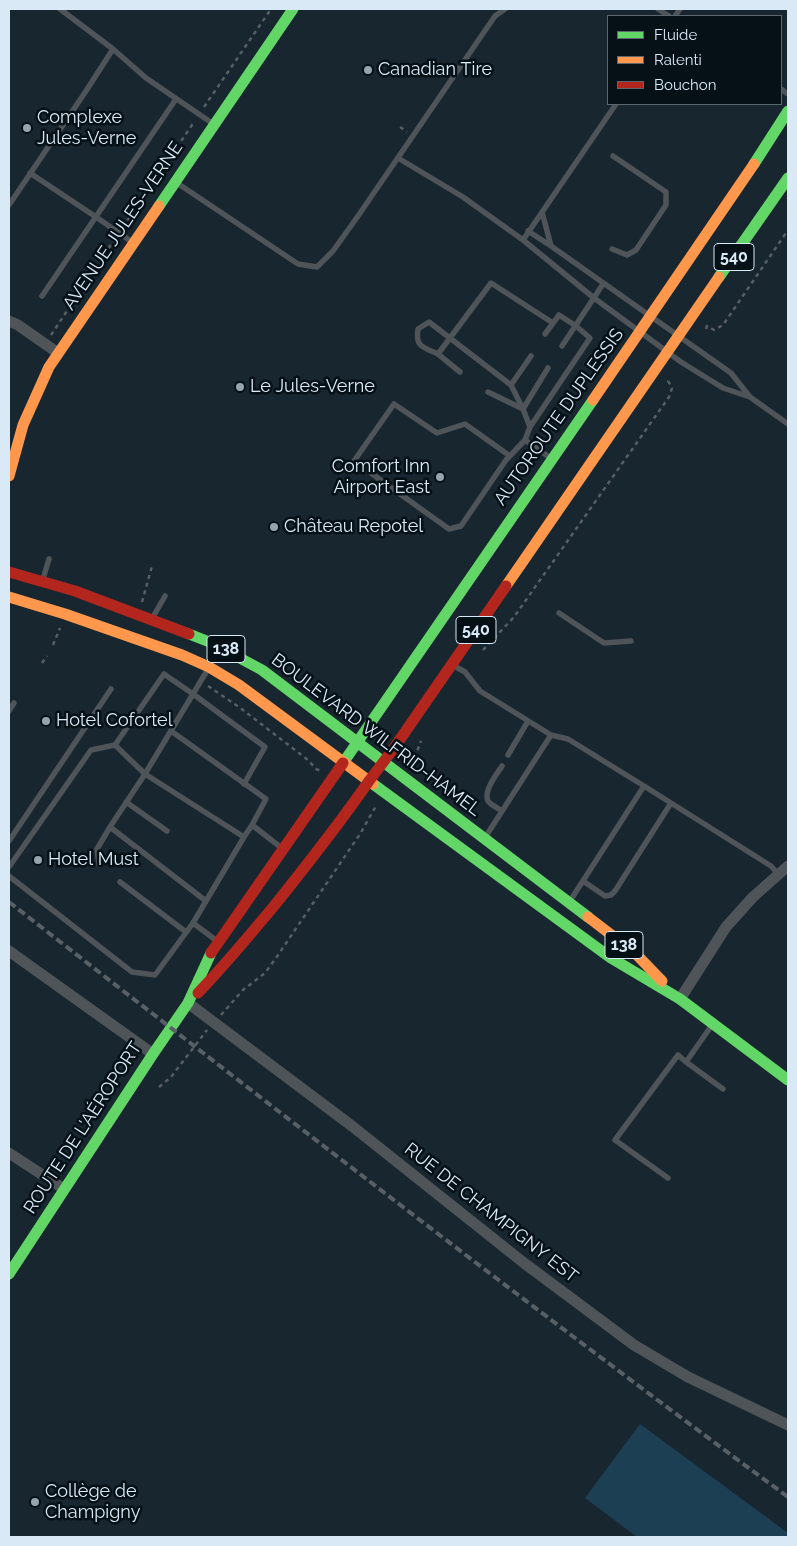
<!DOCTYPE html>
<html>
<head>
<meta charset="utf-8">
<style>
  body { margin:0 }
  #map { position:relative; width:797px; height:1546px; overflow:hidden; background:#17262f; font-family:Raleway,sans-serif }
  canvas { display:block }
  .frame { position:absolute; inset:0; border:10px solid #d9e9f5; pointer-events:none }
  .legend { position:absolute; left:607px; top:15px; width:175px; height:90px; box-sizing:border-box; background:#051017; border:1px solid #5a6770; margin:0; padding:6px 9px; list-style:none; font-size:15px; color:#d9e9f5 }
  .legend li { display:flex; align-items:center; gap:10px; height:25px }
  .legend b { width:25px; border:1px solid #5a6770 }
</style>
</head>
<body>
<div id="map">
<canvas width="797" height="1546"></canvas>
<div class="frame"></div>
<ul class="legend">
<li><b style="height:6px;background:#63d668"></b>Fluide</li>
<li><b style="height:6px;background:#ff974d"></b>Ralenti</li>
<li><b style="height:6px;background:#b3261e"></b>Bouchon</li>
</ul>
</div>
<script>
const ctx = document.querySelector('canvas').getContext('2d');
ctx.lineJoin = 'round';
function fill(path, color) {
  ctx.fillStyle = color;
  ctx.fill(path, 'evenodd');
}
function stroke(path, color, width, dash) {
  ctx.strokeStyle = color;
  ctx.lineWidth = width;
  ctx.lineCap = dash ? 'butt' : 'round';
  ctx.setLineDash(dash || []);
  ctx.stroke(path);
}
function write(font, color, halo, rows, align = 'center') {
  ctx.font = font + ' Raleway,sans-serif';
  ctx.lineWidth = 5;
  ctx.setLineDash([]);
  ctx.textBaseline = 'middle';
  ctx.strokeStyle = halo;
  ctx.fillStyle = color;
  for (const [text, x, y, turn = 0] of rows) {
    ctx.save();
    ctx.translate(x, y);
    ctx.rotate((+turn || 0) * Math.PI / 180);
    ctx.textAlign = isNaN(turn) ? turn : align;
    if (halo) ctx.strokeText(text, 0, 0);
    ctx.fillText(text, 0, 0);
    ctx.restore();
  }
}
const green = new Path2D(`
  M640,1424L788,1533V1537H637L585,1498Z`);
const path = new Path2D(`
  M204,107L271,9
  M400,127L407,132
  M123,227L194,122
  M706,329L707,326L714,330L723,325L788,230
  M51,335L114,240
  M142,602L152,566
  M53,645L60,628
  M483,650L514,617L669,397L672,388L668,381L669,380
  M42,663L47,656
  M208,686L239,707L308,760L316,769L321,771
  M408,763L416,754L421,741
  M221,1015L243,990L265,973L276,958L360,834L376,806
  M159,1087L171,1077L207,1030`);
const lane = new Path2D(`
  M60,9L113,49L146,78L212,123
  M658,9L669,16
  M675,16L680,9
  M781,89L788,94
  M398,158L463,197L523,240L594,298L681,362L723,388L750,397
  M30,173L96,217L132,242
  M177,183L298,264L317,267L333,251L358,216L495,16L505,9
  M9,205L86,91L113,49
  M542,212L551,246L731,373L750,397L788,424
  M528,231L551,246
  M523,240L616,104
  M612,249L627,255L636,250L666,205V192L613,156
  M42,296L176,99
  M562,346L603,284
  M438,354L460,372
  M511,385L531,356
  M488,392L523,409
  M523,409L511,385L429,322L418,329C415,347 423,347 438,354L491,283L553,323
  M530,427L590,338L576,326L559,315L545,334
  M525,440L530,427L523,409L548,368
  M510,456L465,424L437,433L394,404L354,461L449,529L461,526L506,460L525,440L549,457
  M43,579L49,559
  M559,613L604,643L631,641
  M153,617L165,596
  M456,667L465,672L480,691L551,735L568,739L644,786
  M9,711L14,703
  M171,731L266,799L252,825
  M115,745L145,774L244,837L252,825L283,849
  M508,755L528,721
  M126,802L167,831
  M502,811C498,808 491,805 488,801C483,791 497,774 502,766
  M110,827L145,774L208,669
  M486,836L551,735
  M9,841L111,689
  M99,865L97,849L110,827L206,901
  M9,867L91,750L115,745L164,674L193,694L265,747L244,784
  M9,876L132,972L155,975L193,923L217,941
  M583,881L605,896L611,895L615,891L671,803
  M120,882L186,932
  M570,901L644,786L771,866L778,874
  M193,923L244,837
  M686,1062L723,1089
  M668,1178L615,1140L678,1055L686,1062L712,1025`);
const street = new Path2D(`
  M9,321L18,325L58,353
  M9,951L153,1054
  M680,999L726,927L753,897L788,866
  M188,1003L352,1126L524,1263L634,1345L688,1377L788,1425
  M9,1153L64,1189`);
const fast = new Path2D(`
  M754,164L788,111
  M159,206L293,9
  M719,277L788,178
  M189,634L212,643L262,670L588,917
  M343,763L593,400
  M373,784L611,958L680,999L788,1080
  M9,1274L153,1054L188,1003L211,953`);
const slow = new Path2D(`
  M593,400L754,164
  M9,476L23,425L49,367L159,206
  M506,586L719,277
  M9,597L65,614L182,655L209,667L239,685L373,784
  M588,917L635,953L662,981`);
const jam = new Path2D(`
  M9,572L75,591L189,634
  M369,781L394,748L506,586
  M211,953L343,763
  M198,993C225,965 249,936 274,906C307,865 339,824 369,781`);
const rail = new Path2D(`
  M9,902C267,1103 525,1303 788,1497`);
const markers = [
  [368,70,5,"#95a5b0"],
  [27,128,5,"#95a5b0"],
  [240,387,5,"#95a5b0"],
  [440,477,5,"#95a5b0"],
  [274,527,5,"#95a5b0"],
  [46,721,5,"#95a5b0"],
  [38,860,5,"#95a5b0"],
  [35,1502,5,"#95a5b0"]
];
const shields = [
  [734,257,40],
  [476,630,40],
  [226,649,38],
  [624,945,38]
];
const shieldNames = [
  ["540",734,257],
  ["540",476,630],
  ["138",226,649],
  ["138",624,945]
];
const poiNames = [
  ["Canadian Tire",378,70],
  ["Complexe",37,118],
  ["Jules-Verne",37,139],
  ["Le Jules-Verne",250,387],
  ["Comfort Inn",430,467,"right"],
  ["Airport East",430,488,"right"],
  ["Château Repotel",284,527],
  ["Hotel Cofortel",56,721],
  ["Hotel Must",48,860],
  ["Collège de",45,1492],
  ["Champigny",45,1513]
];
const streetNames = [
  ["AVENUE JULES-VERNE",123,226,-56],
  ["AUTOROUTE DUPLESSIS",559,417,-55],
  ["BOULEVARD WILFRID-HAMEL",376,735,37],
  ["ROUTE DE L'AÉROPORT",83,1128,-57],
  ["RUE DE CHAMPIGNY EST",491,1213,38]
];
fill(green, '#1d3f54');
stroke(path, '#585e63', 2.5, [4, 4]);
stroke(lane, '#4e5458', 5.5);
stroke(street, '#4e5458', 11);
stroke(fast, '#63d668', 11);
stroke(slow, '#ff974d', 11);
stroke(jam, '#b3261e', 11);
stroke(rail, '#596065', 4, [8, 4]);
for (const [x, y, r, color] of markers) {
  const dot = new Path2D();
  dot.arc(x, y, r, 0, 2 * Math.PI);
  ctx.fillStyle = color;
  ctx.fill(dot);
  stroke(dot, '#051017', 2);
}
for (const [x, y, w] of shields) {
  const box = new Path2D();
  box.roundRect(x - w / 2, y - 13.5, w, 27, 4);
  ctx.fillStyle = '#051017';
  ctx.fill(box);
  stroke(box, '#d9e9f5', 1);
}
write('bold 16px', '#d9e9f5', null, shieldNames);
write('18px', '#d9e9f5', '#051017', poiNames, 'left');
write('18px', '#d9e9f5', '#051017', streetNames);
</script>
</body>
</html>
